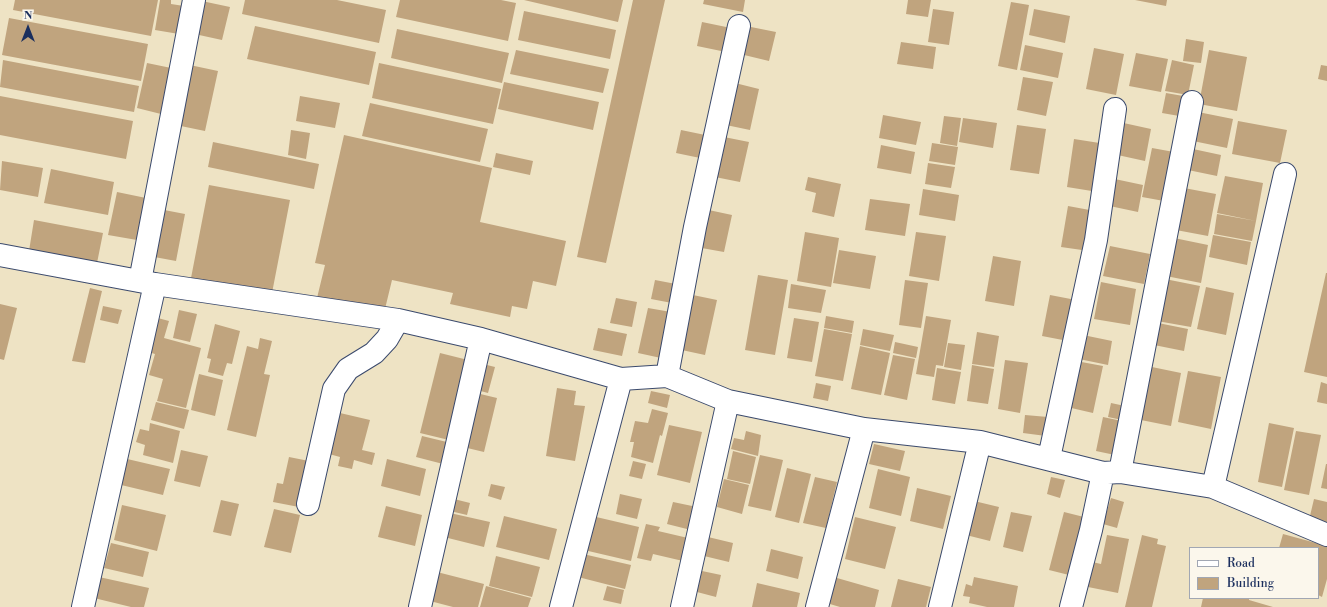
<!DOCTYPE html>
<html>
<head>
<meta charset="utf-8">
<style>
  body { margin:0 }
  #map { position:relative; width:1327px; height:607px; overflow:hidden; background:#eee3c4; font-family:"Libre Bodoni",serif }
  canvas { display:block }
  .legend { position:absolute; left:1189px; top:547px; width:130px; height:52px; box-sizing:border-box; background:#fbf7ec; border:1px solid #a1a7b3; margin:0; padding:5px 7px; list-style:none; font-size:12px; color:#1b2f5e }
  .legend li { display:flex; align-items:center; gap:8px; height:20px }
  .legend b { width:20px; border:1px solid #a1a7b3 }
  .north { position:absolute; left:8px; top:8px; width:40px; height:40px; -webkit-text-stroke:3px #fbf7ec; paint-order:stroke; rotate:0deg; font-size:11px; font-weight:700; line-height:16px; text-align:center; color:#1b2f5e }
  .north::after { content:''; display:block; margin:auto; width:14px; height:18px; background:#1b2f5e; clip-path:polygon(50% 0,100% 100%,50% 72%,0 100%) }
</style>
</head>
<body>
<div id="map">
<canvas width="1327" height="607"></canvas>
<ul class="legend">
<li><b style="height:5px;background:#fff"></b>Road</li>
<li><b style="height:11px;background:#c0a47e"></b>Building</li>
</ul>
<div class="north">N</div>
</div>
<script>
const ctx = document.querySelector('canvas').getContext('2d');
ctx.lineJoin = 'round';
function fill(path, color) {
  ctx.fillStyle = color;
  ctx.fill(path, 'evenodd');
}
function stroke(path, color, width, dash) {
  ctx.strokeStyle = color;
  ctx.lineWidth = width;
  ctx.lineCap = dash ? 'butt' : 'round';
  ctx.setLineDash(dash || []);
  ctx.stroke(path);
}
const building = new Path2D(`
  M15,0H158L151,36L13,10Z
  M160,0H171V4L184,6L179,34L155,30Z
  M197,0L230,7L222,40L190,33Z
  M245,0H337L386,10L379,43L242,14Z
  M400,0H501L516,3L508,41L396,17Z
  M524,0H623L618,22Z
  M633,0H665L606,263L577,257Z
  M704,0H745L743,12L703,4Z
  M908,0H931L928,17L906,14Z
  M1135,0H1167L1166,6Z
  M1011,2L1029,5L1017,70L998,66Z
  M933,9L954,12L949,45L928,42Z
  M1034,9L1070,16L1065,43L1029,35Z
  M524,11L616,30L610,59L518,40Z
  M9,18L148,44L141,81L2,55Z
  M702,22L731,28L726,52L697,46Z
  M255,26L376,52L369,85L247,59Z
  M746,26L776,32L769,61L740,54Z
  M397,29L509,53L502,83L391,58Z
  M1186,39L1204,42L1201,63L1183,61Z
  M901,42L936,47L933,69L897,64Z
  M1025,45L1063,53L1058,78L1020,70Z
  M1094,48L1124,54L1116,95L1086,89Z
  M516,50L609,69L603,93L510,74Z
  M1209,50L1247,57L1237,111L1199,104Z
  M1136,53L1168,59L1161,92L1129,86Z
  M3,60L139,86L134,112L0,87Z
  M1172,60L1194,65L1188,95L1165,91Z
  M147,63L176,69L165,115L137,108Z
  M379,63L501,89L493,124L372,98Z
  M185,64L218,71L205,131L171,124Z
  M1321,65L1327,66V81L1318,79Z
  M1023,77L1053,82L1046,116L1017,110Z
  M504,82L599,102L593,130L498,109Z
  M735,83L759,89L750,130L726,125Z
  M1166,93L1189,97L1185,117L1162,113Z
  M0,96L133,121L126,159L0,135Z
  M300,96L340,103L335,128L296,121Z
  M370,103L488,129L480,162L362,136Z
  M1198,112L1233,119L1227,148L1193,141Z
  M883,115L921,122L916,145L879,138Z
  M944,116L961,118L957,146L940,143Z
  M963,118L997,123L993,148L959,142Z
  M1238,121L1287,130L1280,163L1232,154Z
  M1119,122L1151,129L1145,161L1113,154Z
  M1017,125L1046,129L1039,174L1010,170Z
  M291,130L310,133L306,159L288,155Z
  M681,130L710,136L705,159L676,153Z
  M344,135L492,168L480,222L566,241L556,286L533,281L527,309L512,306L510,317L450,304L453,293L392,280L384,313L317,298L325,265L315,263Z
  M724,137L749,142L740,182L715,177Z
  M1074,139L1106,144L1098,192L1067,187Z
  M213,142L319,164L314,189L208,167Z
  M932,143L958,147L955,165L929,161Z
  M881,145L915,152L911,174L877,168Z
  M1152,148L1174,152L1164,201L1142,197Z
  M1193,149L1221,155L1217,176L1188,170Z
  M496,153L533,161L530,175L493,167Z
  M2,161L43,168L38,197L0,190Z
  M928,163L955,167L951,188L925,184Z
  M51,169L114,182L108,215L44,203Z
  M1225,176L1263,183L1256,221L1217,213Z
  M808,177L841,184L834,217L812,212L816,193L805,190Z
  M1110,178L1143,185L1138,212L1105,205Z
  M209,185L290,200L272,293L191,278Z
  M1184,188L1216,194L1208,236L1176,230Z
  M923,189L959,195L955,221L919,215Z
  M117,192L146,198L137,240L108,235Z
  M870,199L910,204L905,236L865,230Z
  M1068,206L1095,211L1089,251L1061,247Z
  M159,209L185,214L176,261L149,256Z
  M704,209L732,215L724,252L696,247Z
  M1217,214L1256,221L1252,241L1214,234Z
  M34,220L103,233L97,263L29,251Z
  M805,232L839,238L831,287L797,281Z
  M916,232L946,236L939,281L909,276Z
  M1213,235L1251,242L1247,265L1209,257Z
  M1174,238L1208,245L1201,283L1166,276Z
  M1110,246L1150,254L1144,284L1103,276Z
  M839,250L876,256L870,289L833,283Z
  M993,256L1021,261L1014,306L985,301Z
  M1326,273H1327V377L1304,372Z
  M758,275L788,280L775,355L745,350Z
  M1165,279L1200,286L1191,327L1157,321Z
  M655,280L676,284L672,303L651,299Z
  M905,280L928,283L921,328L899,325Z
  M1101,282L1136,289L1130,325L1094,319Z
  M791,284L826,290L821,313L788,308Z
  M1206,287L1234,293L1226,335L1197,329Z
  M90,288L102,291L85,363L72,361Z
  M688,294L717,300L705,355L677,349Z
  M1050,295L1076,300L1068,341L1042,336Z
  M616,298L637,302L632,327L610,323Z
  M0,304L17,308L4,360L0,359Z
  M103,306L122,310L118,324L100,320Z
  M648,308L671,312L661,358L638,353Z
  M179,310L197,314L190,342L173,338Z
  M826,316L854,321L852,333L824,328Z
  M926,316L951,320L943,366L936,365L934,377L916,374Z
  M154,317L169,321L164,338L201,348L186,408L157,401L163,379L149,375L155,354L145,351Z
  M794,318L819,322L812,362L787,358Z
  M1153,322L1188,329L1184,351L1149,344Z
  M215,324L240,331L232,364L227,363L223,376L208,372L211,359L207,358Z
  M598,328L627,334L622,356L593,350Z
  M824,329L852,334L843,381L815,376Z
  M863,329L894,335L890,351L860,345Z
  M977,332L999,336L994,367L972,364Z
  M1083,335L1112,341L1108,365L1079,359Z
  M260,338L272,341L264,374L270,375L256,437L227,430L247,346L258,349Z
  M895,342L918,347L916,358L893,353Z
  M948,343L965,345L961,370L944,367Z
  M860,346L890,353L881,395L851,389Z
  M440,353L472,361L453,441L420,433Z
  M893,355L915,359L907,400L884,395Z
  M1005,360L1028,363L1020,413L998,409Z
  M1076,361L1103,366L1093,413L1067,407Z
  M479,363L495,367L488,393L473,389Z
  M972,365L994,369L988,404L967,401Z
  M1147,366L1181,373L1171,426L1136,419Z
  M937,368L961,372L955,404L932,400Z
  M1188,371L1221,377L1211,429L1178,422Z
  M199,374L223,380L215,416L191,410Z
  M1321,382L1327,384V404L1317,402Z
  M816,383L831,386L828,401L813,398Z
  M557,388L576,391L574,405L585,406L575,461L546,456Z
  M651,391L670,395L667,408L648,403Z
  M472,392L497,398L484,452L459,446Z
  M156,402L189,410L184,429L151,420Z
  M1111,403L1125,406L1122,420L1108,417Z
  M652,409L668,413L662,436L660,435L653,463L631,457L634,442H630L635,421L648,423Z
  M340,413L370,420L362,450L375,453L372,465L354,460L352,469L338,466L340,457L329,454Z
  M1025,415L1048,417L1046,436L1023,433Z
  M1103,417L1122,421L1115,455L1096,451Z
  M150,423L180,431L173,463L143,455L145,445L136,442L140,429L149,431Z
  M1269,423L1294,428L1282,487L1258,482Z
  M669,425L702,432L690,483L657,475Z
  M746,431L761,435L758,456L731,449L734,438L744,440Z
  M1296,431L1321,435L1309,495L1284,490Z
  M422,436L451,443L447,465L416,457Z
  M874,444L905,451L900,471L869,464Z
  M181,450L208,456L200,487L174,481Z
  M733,451L756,457L750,484L727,479Z
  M760,455L783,460L771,511L748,506Z
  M289,457L309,461L299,507L273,502L277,483L283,484Z
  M123,458L170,469L163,495L117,484Z
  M387,459L426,469L420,496L381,486Z
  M633,461L646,464L642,479L629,476Z
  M1326,464H1327V489L1321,488Z
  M787,468L811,474L799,523L775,517Z
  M878,469L910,477L901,516L869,508Z
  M815,477L837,482L826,528L803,523Z
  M1051,477L1065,480L1060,498L1047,494Z
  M724,479L749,485L742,514L717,507Z
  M491,484L505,487L501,500L488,496Z
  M917,488L951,496L943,529L910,521Z
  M620,494L642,499L637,519L616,514Z
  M1111,498L1124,502L1117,528L1103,524Z
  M454,499L470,503L467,515L450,511Z
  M1314,499L1327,502V523L1309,520Z
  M221,500L239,504L231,536L213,532Z
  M974,501L999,507L990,541L966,535Z
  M673,502L697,507L691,530L667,524Z
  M122,505L166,515L157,551L114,540Z
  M386,506L422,515L415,546L378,537Z
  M274,509L300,515L291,553L264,547Z
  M1011,512L1032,516L1023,552L1003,547Z
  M1064,512L1088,518L1073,576L1049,570Z
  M450,513L490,522L484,547L444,537Z
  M504,516L557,529L549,560L496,547Z
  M592,516L639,527L631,561L584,550Z
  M855,517L896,527L885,569L845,559Z
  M646,524L660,527L658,531L688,538L683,561L653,554L651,561L637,558Z
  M1283,534L1327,546V579L1322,597L1318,595V548H1279Z
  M1107,535L1129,539L1118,593L1083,586L1088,561L1101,564Z
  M1142,535L1158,539L1157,544L1166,546L1152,607H1125Z
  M708,537L733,543L729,562L704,556Z
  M111,543L149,552L143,577L104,568Z
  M771,549L803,557L798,579L766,571Z
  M583,554L631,565L625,589L578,577Z
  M496,556L540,567L532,597L489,586Z
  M702,571L721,575L716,597L697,592Z
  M437,572L484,584L478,607H453L430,601Z
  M830,576L879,590L875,607H840L823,602Z
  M99,577L149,588L144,607H131L94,598Z
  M974,577L1018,586L1014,607H987L969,603L970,597L963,596L966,584L972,586Z
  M898,579L931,587L926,607H891Z
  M757,583L800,593L797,607H752Z
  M486,586L531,598L528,607H480Z
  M607,586L624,590L621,604L603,600Z
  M1203,598H1249V600L1273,607H1201Z`);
const minor = new Path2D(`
  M0,255L155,284L398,320L481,339L621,379L667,376L728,401L864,429L980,442L1103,473L1120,472L1213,487L1327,535
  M140,281L194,0
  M667,376L695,227L739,26
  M1049,458L1096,240L1115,109
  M1120,472L1192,102
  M1213,487L1285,174
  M308,504L334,389L348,369L374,353L387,339L398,320
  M83,607L155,284
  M420,607L481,339
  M561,607L621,379
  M682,607L728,401
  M817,607L864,429
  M940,607L980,442
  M1071,607L1091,530L1103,473`);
fill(building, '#c0a47e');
stroke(minor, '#3b4a6d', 24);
stroke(minor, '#fff', 22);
</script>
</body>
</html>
